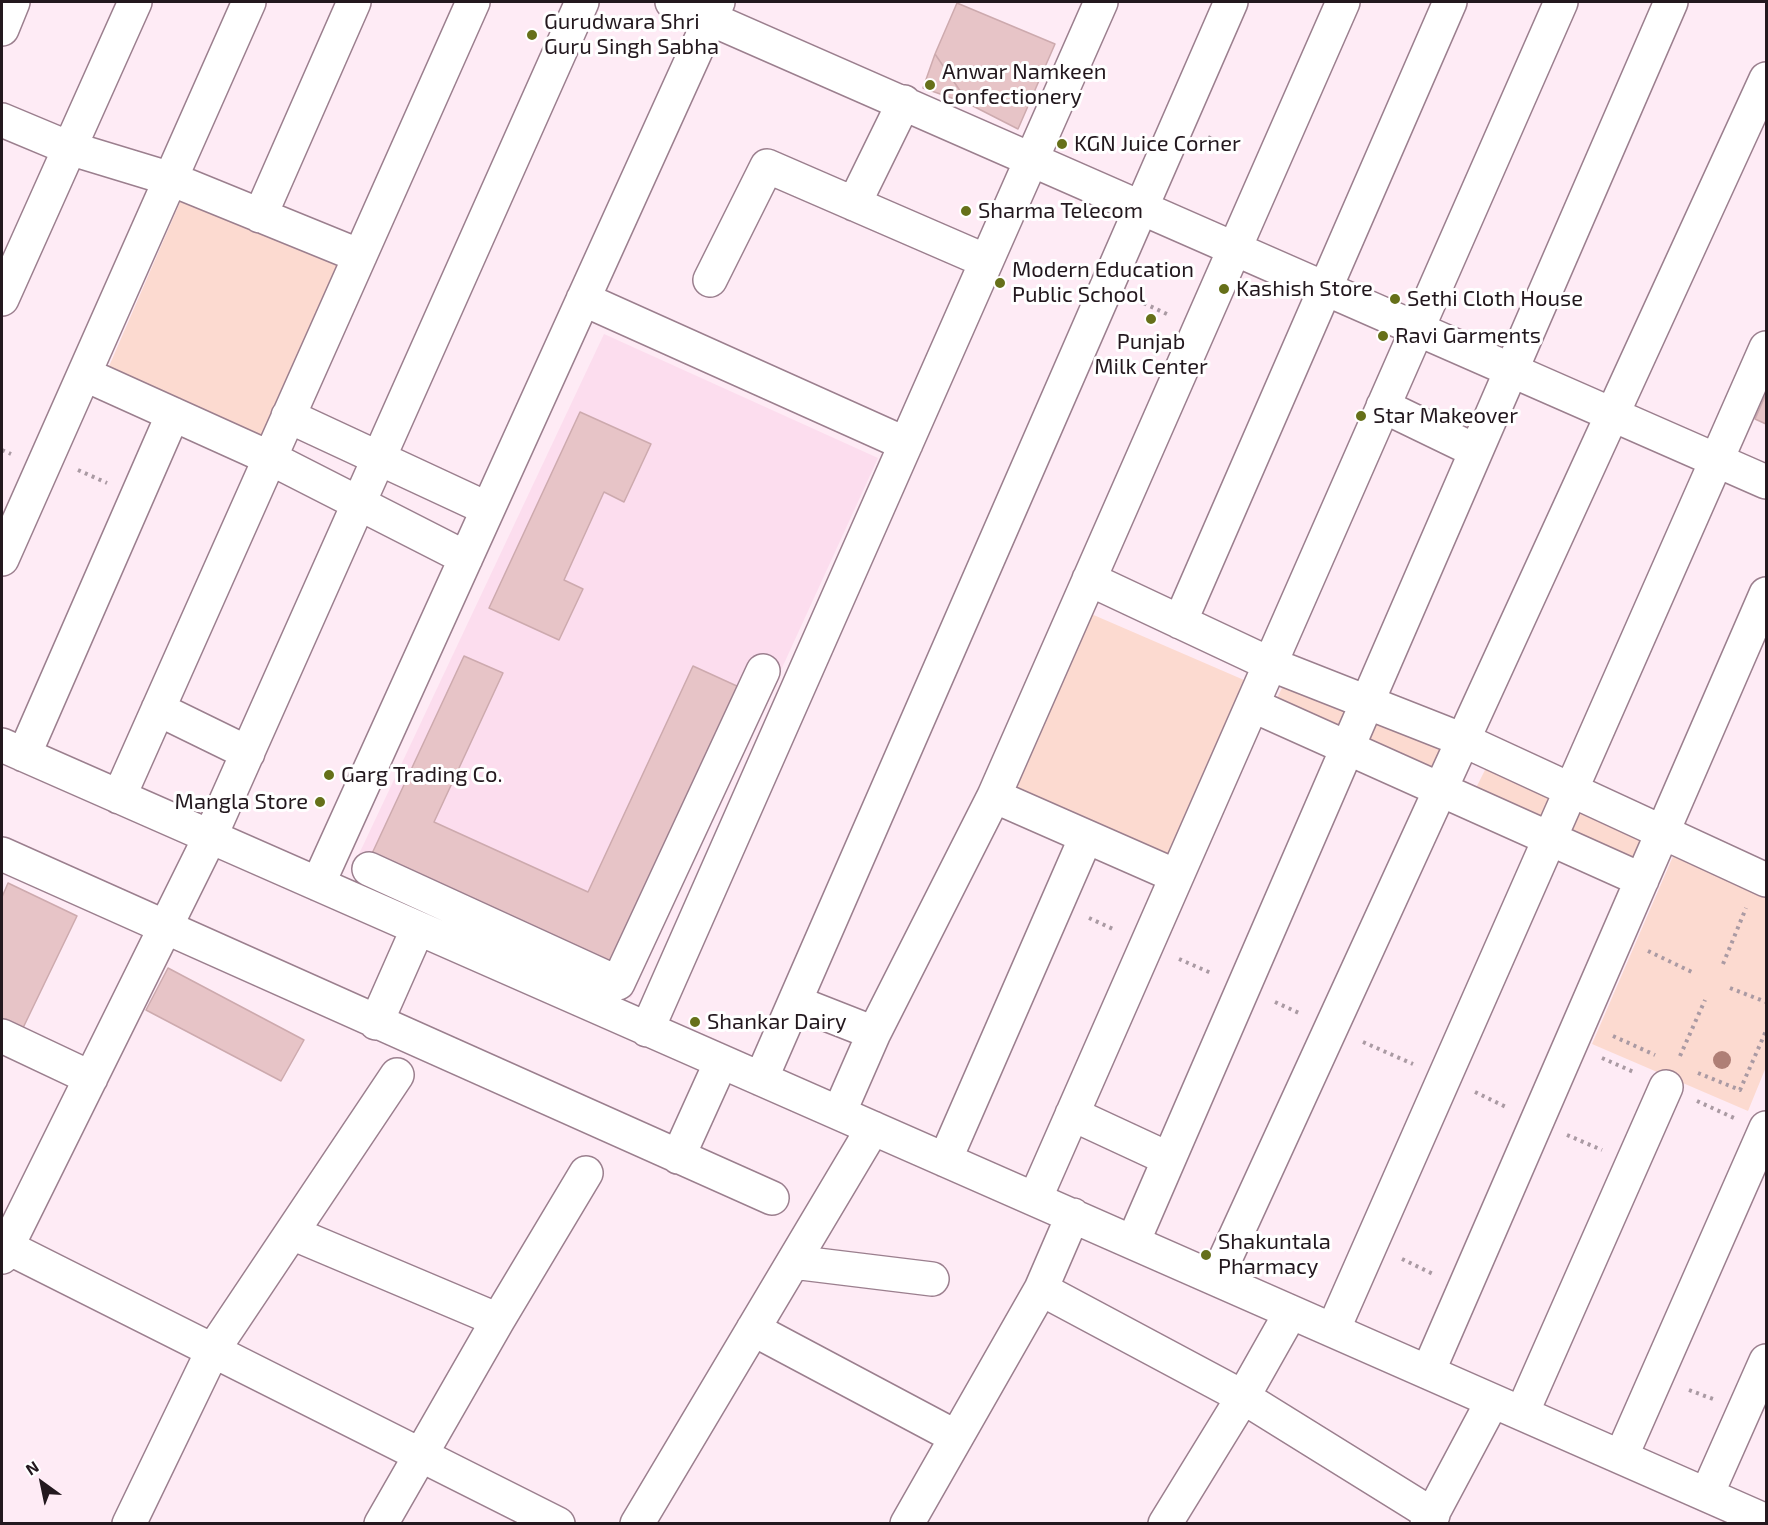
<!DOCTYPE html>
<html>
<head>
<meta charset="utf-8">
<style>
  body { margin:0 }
  #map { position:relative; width:1768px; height:1525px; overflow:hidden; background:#feebf5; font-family:"Exo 2",sans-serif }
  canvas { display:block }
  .frame { position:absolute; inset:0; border:3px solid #23181e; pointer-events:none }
  .north { position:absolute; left:12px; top:1453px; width:60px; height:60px; -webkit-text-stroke:4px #fff; paint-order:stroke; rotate:327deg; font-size:16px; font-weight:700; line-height:24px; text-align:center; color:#23181e }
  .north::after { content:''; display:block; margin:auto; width:21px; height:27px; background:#23181e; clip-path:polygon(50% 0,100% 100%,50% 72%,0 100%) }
</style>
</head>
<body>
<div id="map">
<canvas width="1768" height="1525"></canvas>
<div class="frame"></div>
<div class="north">N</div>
</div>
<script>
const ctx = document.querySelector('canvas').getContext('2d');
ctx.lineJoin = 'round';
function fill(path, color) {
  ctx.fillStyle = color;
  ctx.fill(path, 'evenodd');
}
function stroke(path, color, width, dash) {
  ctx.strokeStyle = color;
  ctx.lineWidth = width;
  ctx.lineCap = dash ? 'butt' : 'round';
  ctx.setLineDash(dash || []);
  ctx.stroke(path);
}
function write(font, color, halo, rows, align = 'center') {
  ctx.font = font + ' "Exo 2",sans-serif';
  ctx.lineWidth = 6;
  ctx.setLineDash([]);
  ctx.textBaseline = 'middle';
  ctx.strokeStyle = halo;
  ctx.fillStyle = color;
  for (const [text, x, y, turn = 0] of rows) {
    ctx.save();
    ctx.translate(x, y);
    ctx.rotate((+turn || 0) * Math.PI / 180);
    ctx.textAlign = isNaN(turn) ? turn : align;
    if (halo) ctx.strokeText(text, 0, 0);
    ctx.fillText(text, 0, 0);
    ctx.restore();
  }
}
const built = new Path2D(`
  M604,334L878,458L631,998L351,871Z`);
const green = new Path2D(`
  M184,193L339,260L262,437L107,371Z
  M1089,613L1244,680L1167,857L1012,791Z
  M1288,676L1354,706L1337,741L1271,710Z
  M1376,715L1443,746L1426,781L1360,750Z
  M1489,762L1554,793L1538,828L1472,796Z
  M1581,801L1648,833L1631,868L1565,837Z
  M1674,854L1766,894V1067L1748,1111L1592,1044Z`);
const building = new Path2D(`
  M957,3L1055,44L1018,129L969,104L935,54Z
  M935,54L969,104L923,88Z
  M1766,394V424L1755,419Z
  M580,412L651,444L624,502L604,492L564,580L583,589L559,640L489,608Z
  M464,656L503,673L434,822L588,892L693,666L739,687L608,970L369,860Z
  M8,883L77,916L22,1030L2,1020V897Z
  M168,968L304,1040L281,1081L146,1010Z`);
const path = new Path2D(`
  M1208,137L1239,152
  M1137,300L1169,315
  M2,450L11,454
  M78,470L107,483
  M1089,918L1115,930
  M1648,951L1694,973
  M1179,959L1211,973
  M1723,964L1746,908
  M1730,988L1766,1002
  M1275,1002L1301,1014
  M1613,1036L1655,1055
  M1363,1042L1413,1064
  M1680,1056L1705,1000
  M1602,1058L1636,1073
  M1698,1073L1740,1090L1766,1031
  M1475,1092L1506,1107
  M1697,1101L1734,1118
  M1567,1135L1602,1150
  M1402,1259L1433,1274
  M1689,1390L1713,1399`);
const minor = new Path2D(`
  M672,2L1766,482
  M2,29L13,2
  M2,120L69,148L171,179L360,256
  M854,204L904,102
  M260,216L354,2
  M710,280L767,166L986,261
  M2,299L135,2
  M583,299L906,444
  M84,374L270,458L466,558
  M1383,406L1476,451
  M288,416L488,509
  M2,559L249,2
  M1089,579L1270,664L1463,740L1766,880
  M1180,622L1450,2
  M1252,705L1642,880
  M158,709L248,753
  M2,745L1766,1521
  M24,755L173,414
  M994,796L1176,876
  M119,797L473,2
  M2,854L772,1198
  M369,869L618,983L763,671
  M318,884L718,2
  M795,1002L874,1033
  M376,1023L418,928
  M647,1030L1101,2
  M2,1036L91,1078
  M761,1079L1231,2
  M839,1113L874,1033L994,796L1343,2
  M1072,1114L1169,1159
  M678,1157L721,1062
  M945,1160L1086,837
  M1035,1199L1561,2
  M292,1233L498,1320
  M1133,1242L1671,2
  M7,1247L558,1524
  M2,1257L210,837L582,2
  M793,1262L932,1279
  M1216,1279L1766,79
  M1041,1289L1243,1397L1433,1515
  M753,1329L956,1437
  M1333,1330L1766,348
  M1428,1372L1766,594
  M1522,1413L1666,1087
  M1621,1457L1766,1128
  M1707,1494L1766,1361
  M129,1524L213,1350L397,1075
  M381,1524L498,1320L586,1173
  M637,1524L873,1128
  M907,1524L1041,1289L1073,1215
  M1165,1524L1243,1397L1291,1312
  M1427,1524L1492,1402`);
const trees = [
  [1722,1060]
];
const markers = [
  [532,35,6,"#667019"],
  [930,85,6,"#667019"],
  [1062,144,6,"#667019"],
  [966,211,6,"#667019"],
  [1000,283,6,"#667019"],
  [1224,289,6,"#667019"],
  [1395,299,6,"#667019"],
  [1151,319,6,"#667019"],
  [1383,336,6,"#667019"],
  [1361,416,6,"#667019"],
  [329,775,6,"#667019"],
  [320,802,6,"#667019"],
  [695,1022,6,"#667019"],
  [1206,1255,6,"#667019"]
];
const poiNames = [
  ["Gurudwara Shri",544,22],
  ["Guru Singh Sabha",544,47],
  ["Anwar Namkeen",942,72],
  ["Confectionery",942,97],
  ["KGN Juice Corner",1074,144],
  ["Sharma Telecom",978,211],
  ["Modern Education",1012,270],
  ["Public School",1012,295],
  ["Kashish Store",1236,289],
  ["Sethi Cloth House",1407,299],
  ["Ravi Garments",1395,336],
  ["Punjab",1151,342,"center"],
  ["Milk Center",1151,367,"center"],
  ["Star Makeover",1373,416],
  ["Garg Trading Co.",341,775],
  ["Mangla Store",308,802,"right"],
  ["Shankar Dairy",707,1022],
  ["Shakuntala",1218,1242],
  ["Pharmacy",1218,1267]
];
fill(built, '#fcddee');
fill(green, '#fcdad0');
fill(building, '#e7c4c7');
stroke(building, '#cdaaae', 1.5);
stroke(minor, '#9b7f8e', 36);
stroke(path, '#aa9aa3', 4, [3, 4.5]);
stroke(minor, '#fff', 33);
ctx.fillStyle = '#af7f76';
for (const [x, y] of trees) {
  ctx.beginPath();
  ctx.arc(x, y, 9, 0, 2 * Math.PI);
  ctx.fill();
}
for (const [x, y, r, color] of markers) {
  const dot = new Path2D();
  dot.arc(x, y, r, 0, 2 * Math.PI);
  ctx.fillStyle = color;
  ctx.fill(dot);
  stroke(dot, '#fff', 2);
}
write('22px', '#23181e', '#fff', poiNames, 'left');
</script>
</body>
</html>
